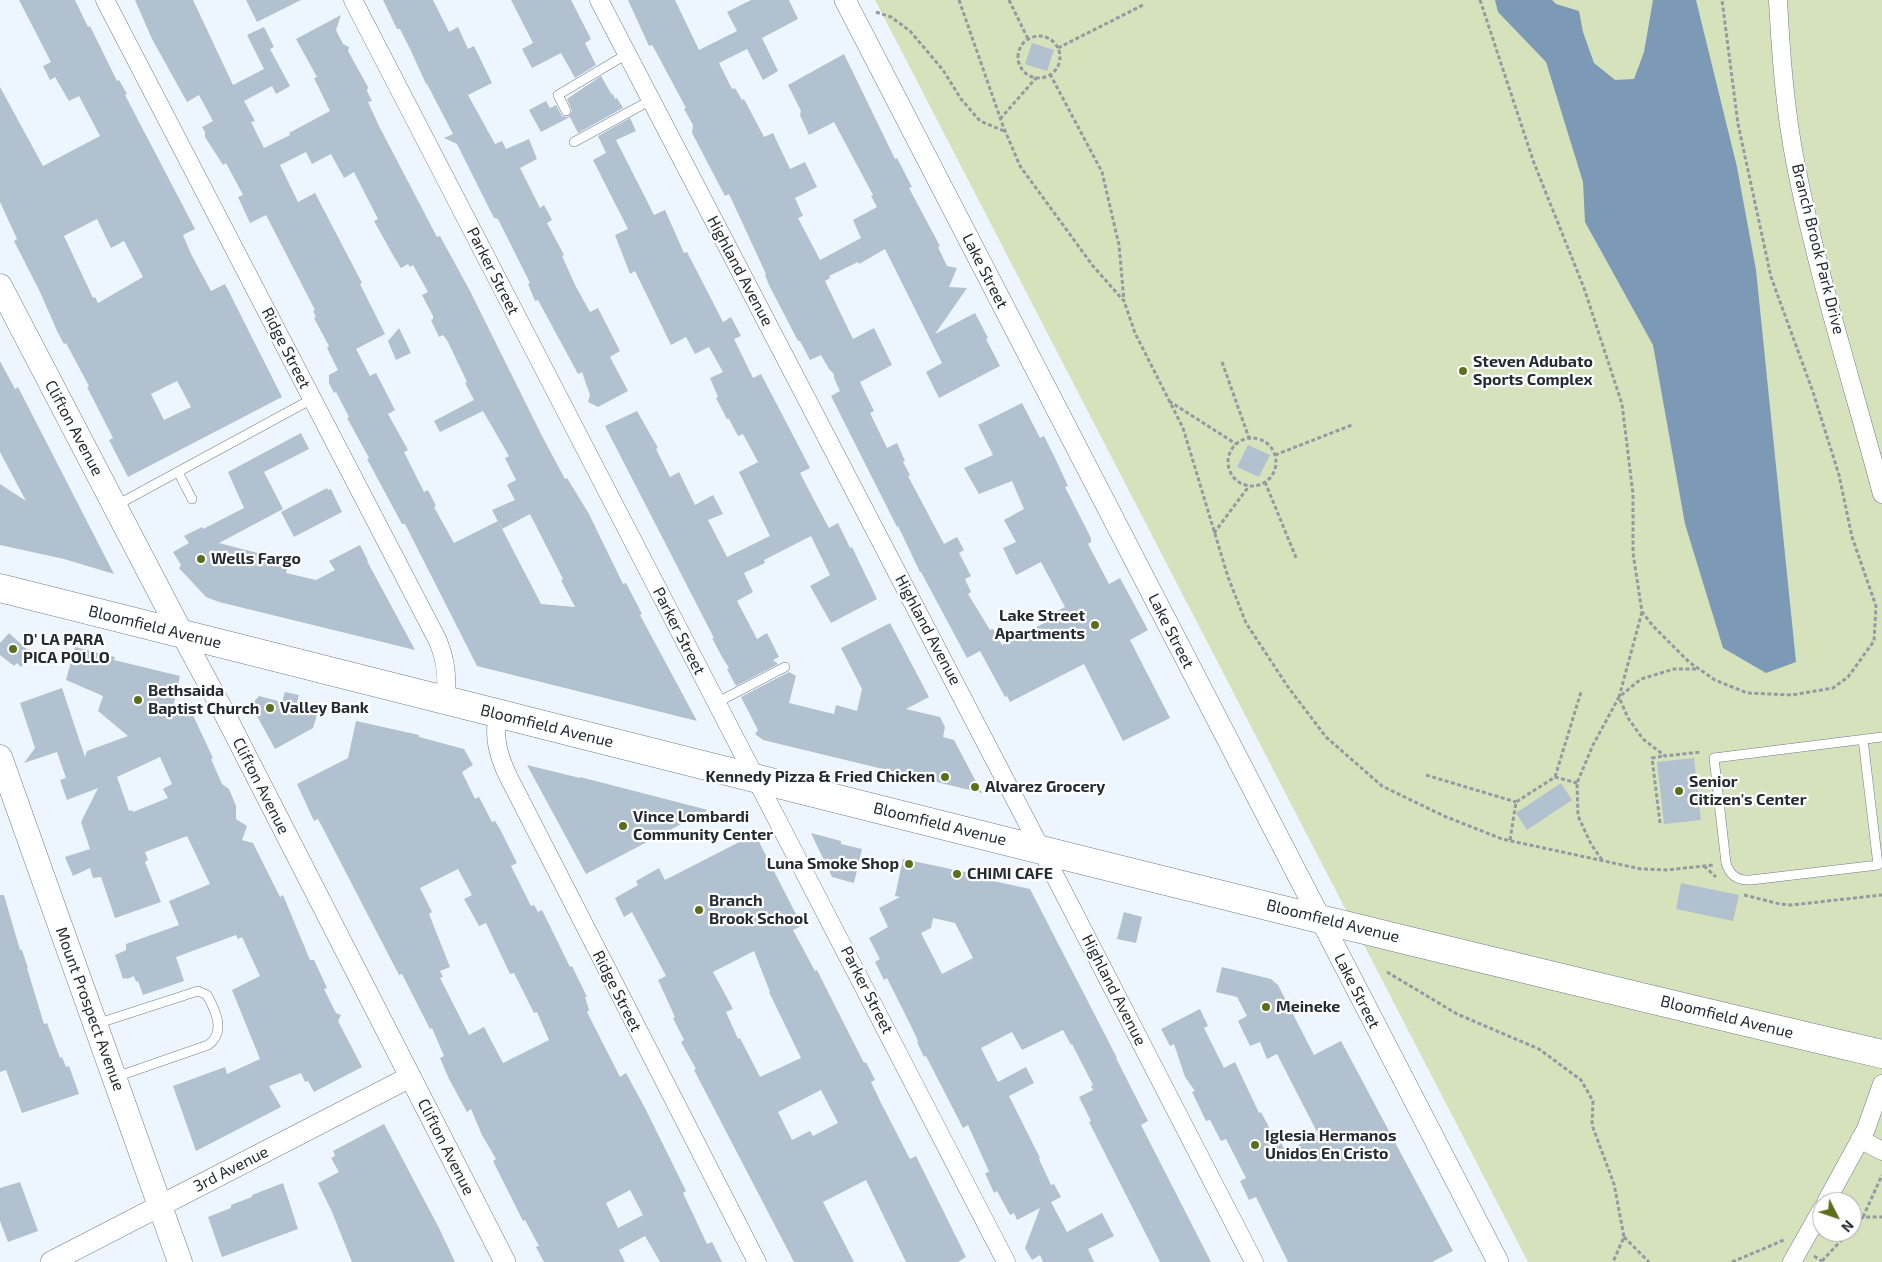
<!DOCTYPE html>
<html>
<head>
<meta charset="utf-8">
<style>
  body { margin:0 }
  #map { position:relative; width:1882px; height:1262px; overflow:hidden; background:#edf6ff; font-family:"Exo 2",sans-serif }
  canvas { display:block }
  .north { position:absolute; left:1812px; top:1192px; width:50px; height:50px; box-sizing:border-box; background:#fff; border:1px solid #a8aaad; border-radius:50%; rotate:131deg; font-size:14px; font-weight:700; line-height:20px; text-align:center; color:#252b31 }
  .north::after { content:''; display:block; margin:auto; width:18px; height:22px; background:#5b6e1b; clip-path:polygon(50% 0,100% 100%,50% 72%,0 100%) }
</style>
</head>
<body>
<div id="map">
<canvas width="1882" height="1262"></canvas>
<div class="north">N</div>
</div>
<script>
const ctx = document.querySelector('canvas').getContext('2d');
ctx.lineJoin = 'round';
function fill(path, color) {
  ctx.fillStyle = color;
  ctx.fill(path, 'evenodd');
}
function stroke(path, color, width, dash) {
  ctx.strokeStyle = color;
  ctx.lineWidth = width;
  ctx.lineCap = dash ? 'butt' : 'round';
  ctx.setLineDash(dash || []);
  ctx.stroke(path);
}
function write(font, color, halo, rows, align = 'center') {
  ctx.font = font + ' "Exo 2",sans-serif';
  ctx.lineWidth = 4.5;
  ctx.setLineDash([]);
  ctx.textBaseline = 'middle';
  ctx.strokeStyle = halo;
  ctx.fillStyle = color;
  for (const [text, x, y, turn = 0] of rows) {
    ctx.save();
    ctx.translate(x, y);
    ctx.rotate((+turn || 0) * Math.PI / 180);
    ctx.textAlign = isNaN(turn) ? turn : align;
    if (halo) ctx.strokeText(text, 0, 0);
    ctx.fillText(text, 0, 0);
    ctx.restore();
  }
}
const green = new Path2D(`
  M875,0H1882V1262H1528ZM1822,1202H1852V1232H1822Z`);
const water = new Path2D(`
  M1495,0H1552L1556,4L1579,11L1583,32L1594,63L1615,80L1634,79L1644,52L1653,0H1696L1737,167L1756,270L1796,662L1766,673L1723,648L1685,524L1653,345L1585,222L1583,182L1546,62L1498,12Z`);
const building = new Path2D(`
  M19,0H75L88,27L90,26L117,81L119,80L127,94L125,95L195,229L183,235L191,254L211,291L225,284L282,397L128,477L109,440L113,438L87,387L89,386L66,343L64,344L58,333L40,292L14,241L17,239L0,202V87L43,166L100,136L79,96L69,101L55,77L50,80L43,66L51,62ZM97,219L111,248L124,241L143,277L98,303L95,297L93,298L64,236ZM177,381L191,407L164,420L151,394Z
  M135,0H193L233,85L264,69L247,35L264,27L274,47L270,49L290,86L276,94L272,86L244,101L255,121L251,122L264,148L290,135L289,133L330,111L314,78L317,77L296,39L341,15L336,30L343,44L349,47L348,51L368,87L367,91L372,101L368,102L379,126L437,237L440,236L470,291L542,436L565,479L567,478L589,514L623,584L626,583L642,614L640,615L697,721L477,666L405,524H402L367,459L369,458L351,425L347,418L349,417L336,392L334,393L329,383V375L338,370L327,348L329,346L314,318L316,317L313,311L315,310L266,215L250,223L238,197L243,195L226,163L223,165L205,137V132L202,127L213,121L199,95L187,102L152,39ZM306,152L312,164L331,154L344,178L354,172L378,219L374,221L394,257L401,268L408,264L410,267L413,265L428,292L422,295L433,316V319L431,320L439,337L443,335L448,342L467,382L465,383L474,400L434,421L440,432L483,411L509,456L505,458L516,480L507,485L515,500L492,510L502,529L530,514L563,579L561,580L575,607L541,604L498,521L454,543L434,507L436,506L428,490L424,492L404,452L408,450L388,414L395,410L376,373L370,376L356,349L385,334L360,284L362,283L315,193L298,202L280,165Z
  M246,0H301L257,22Z
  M383,0H433L449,32L458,27L468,49L474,46L492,83L468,95L495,144L502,141L506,149L529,139L537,159L520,168L540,208L544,205L552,220L547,223L564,255L562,256L576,287L590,312L598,308L620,351L610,357L628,391L598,407L588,402L590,395L582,372L578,374L538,300L535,301L528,284L530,283L498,219L494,218L457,144L444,138L453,134L427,84H426L411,51L400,29H397Z
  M511,0H571L591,39L585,43L596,65L575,78L561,53L532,68L522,49L533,43Z
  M628,0H675L699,50L737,31L727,12L751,0H789L798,19L762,38L778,71L763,80L747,49L719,63L732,89L735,88L742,100L744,99L764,137L773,133L790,169L805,162L817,187L795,198L803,216L798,218L820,260L861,238L853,220L877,207L871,196L873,195L834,122L809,135L800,115L801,111L788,85L844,54L895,159L897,158L912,187L909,188L933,233L940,246L938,247L947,266L957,268L949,287L967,288L935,334L975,313L988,338L986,339L1000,366L939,398L926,372L942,363L885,249L859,264L858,262L829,276L830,278L825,281L853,339L874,328L892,365L860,382L874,411L870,413L887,448L897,443L905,461L903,462L910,475L908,476L944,544L957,537L964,550L959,553L971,576L965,579L971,592L968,594L990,630L993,629L1002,645L1044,623L1042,619L1065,607L1041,562L1016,575L1003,548L1016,542L1004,520L1024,509L1012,481L979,494L964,468L993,455L978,425L1022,403L1040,438L1044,436L1055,458L1068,486L1065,487L1091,538V542L1088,544L1109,584L1120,578L1148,630L1130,640L1170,718L1123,741L1084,664L1010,702L1007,696L1005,697L980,651L967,658L921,572H920L898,526L897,527L831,396L840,391L834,378V374L829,369L821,355L810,360L800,341H798L769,285L765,275L766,274L729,194L725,196L692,133L693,125L684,109L686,108L655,50L652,45L649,46Z
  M1032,43L1054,50L1047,71L1025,64Z
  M601,76L612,95L613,94L615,99L617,98L623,108L578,133L570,117L541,132L529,110L546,101L550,108L556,105L562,116L568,117L572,111L567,99Z
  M630,118L636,131L616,140L646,199L654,215L665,210L684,253L687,252L723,322L731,317L741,336L734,339L753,378L761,374L810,468L800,473L813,498L829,528L838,523L850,548L852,547L877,599L831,623L810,586L830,575L811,536L764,560L765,563L744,573L753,592L737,601L757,639L767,633L779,657L773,660L778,664L736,686L727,669L729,668L722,657L712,638H714L605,426L637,411L658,448L656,449L670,477L679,472L695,505L713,495L723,514L708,520L727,557L770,536L739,472L758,462L743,434L738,436L729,419H727L716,398L718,397L710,378L723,372L709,347L695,354L686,337L671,345L635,271L630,274L615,235L628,229L593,160L606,153L598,136Z
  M399,328L411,353L396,360L388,341Z
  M0,361L15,389L18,387L114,574L64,559L0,545V484L26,501L0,452Z
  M301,433L309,449L264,472L283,509L219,543L269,556L270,555L289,560L286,573L316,580L335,570L329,561L360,545L368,561H367L415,650L219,602L206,597L179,568L181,565L173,552L189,543L184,536L202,527L203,529L244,508L228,472Z
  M1248,445L1270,455L1259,477L1237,467Z
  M327,488L328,490L331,489L342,512L294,537L281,512Z
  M890,623L929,697L906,709L940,717L945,727L943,737L954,740L982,793L763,740L755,734L758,730L741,697L789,672L796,676L789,703L834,714L836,705L857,711L862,689L841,648Z
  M9,633L32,654L21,667L17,663L14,666L0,655V643Z
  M75,647L115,657L114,660L180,676L171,716L185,709L188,715L192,713L213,758L211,759L222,784L229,789L236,806V819L247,826L242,840L253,843L280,897L283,895L310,960H314L327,988L324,989L336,1013L341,1015L338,1021L362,1067L314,1092L308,1081L305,1082L301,1073L269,1086L281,1107L196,1151L173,1086L225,1067L227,1074L260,1059L232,990L260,976L242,937L238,939L236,935L176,957L184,981L143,995L138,981L136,982L134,976L127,979L126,978L123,979L115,955L126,950V944L179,925L169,901L210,884L187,836L145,852L148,860L145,862L161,902L115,918L101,877L93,878L90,868L73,876L65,857L90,849L81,822L98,788L67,800L60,780L66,778L57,752L24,763L35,748L20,703L62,688L85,757L87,751L128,736L98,711L103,696L66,680ZM160,757L172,784L163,789L168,798L133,812L132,810L129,811L117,777Z
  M285,692L299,695L296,706L318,712L313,728L275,749L251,705L259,696L282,702Z
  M356,721L419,735V737L464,749L473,765L462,772L475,799L479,797L492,822L495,821L500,829L517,863L511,866L531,906L534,905L538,912L542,910L570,967L572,966L587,997H585L589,1010L587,1012L620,1077L626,1073L645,1108L686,1191L683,1193L707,1244L712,1242L722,1262H660L645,1236L619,1250L625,1262H544L536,1247L539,1246L525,1220L523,1221L493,1161L496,1159L482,1135L471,1109L467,1112L449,1079L440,1058L444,1056L432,1028L430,1029L402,974L399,975L329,840L318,819L314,821L297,784L348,758ZM458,869L472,895L464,899L479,926L486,923L510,974L514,973L534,1013L537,1012L549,1040L503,1063L484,1027L469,1035L440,978L443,977L440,971L450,967L429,914L432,912L420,888ZM630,1190L643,1215L618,1228L606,1203Z
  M1694,758L1701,820L1664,824L1657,762Z
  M527,765L580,778V777L708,810L586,874Z
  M1561,783L1572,800L1527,830L1516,813Z
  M811,833L841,841V844L862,849L854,883L832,877Z
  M755,834L802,926L793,930L815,971L817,970L826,988L864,1063L866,1062L875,1080L871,1082L880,1101L910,1159L916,1156L966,1257L958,1262H906L866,1180L823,1202L854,1262H794L694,1070L696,1069L681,1042L684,1040L673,1018L675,1017L658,980L666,976L632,912L624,917L615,898L638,885L636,881L659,868L665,880ZM754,951L770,992H769L801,1058L760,1077L740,1038L738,1039L726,1012L733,1009L713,972ZM821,1090L838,1123L813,1136L810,1131L792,1140L778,1112Z
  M903,859L965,872L984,877V879L1030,889L1117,1058H1116L1148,1121L1141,1125L1211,1262H1160L1089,1122L1091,1121L1079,1097L1093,1090L1091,1086L1093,1085L1072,1044L1071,1045L1063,1030L1022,1050L1012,1032L981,1048L998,1082L1026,1067L1034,1083L1009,1096L1040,1158L1039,1159L1051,1185L1054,1184L1061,1197L1051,1202L1067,1232L1102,1213L1114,1236L1088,1249L1094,1262H1043L1040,1255L1032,1260L1025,1248L1040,1208L1017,1220L1014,1213L1010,1215L997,1191L994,1193L985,1173L989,1172L987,1167L968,1125L963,1128L926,1056L924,1057L917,1042L918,1041L911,1026L887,978L884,980L875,962L880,959L869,938L888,927L879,908L900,897L895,896ZM933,918L955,923L973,958L942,974L921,933L931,928Z
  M1681,883L1739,895L1733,921L1676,909Z
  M0,895H4L20,950H22L28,968H27L44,1024L47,1023L60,1058L62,1057L66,1067L69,1066L79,1094L22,1113L6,1070L0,1072Z
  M1124,912L1142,917L1136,943L1117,939Z
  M1222,967L1271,979L1278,985L1314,1055L1341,1041L1453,1251L1432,1262H1288L1256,1197L1249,1200L1240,1181L1246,1178L1226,1139L1221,1141L1210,1120L1206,1121L1192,1092L1195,1091L1185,1077L1174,1044L1170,1046L1161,1029L1200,1009L1208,1026L1204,1028L1224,1068L1235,1062L1259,1113L1261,1112L1271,1131L1274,1130L1286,1152L1318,1134L1277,1054L1267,1059L1260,1042L1250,1046L1238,1021L1247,1016L1237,997L1216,992Z
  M384,1124L439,1228L455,1262H352L332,1212L318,1183L339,1172L331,1158L335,1156L333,1151Z
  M20,1182L38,1231L8,1242L0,1221V1188Z
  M283,1183L298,1229L222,1257L208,1217L231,1208V1205L252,1197V1195Z`);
const path = new Path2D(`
  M959,0L1003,126L1020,166L1093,266L1124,301L1135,333L1183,428L1228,577L1246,623L1288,687L1326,737L1382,786L1444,816L1502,839L1641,869L1667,870L1713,865
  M1009,0L1028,39
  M1480,0L1534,163L1584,288L1622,404L1633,494V553L1642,612L1653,626L1689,662L1715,680L1747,693L1792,695L1833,688L1848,677L1874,641L1876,606L1852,537L1839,475L1813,392L1771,277L1738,124L1722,0
  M876,12L891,17L910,31L943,70L961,99L980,121L1004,131
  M1018 57a21 21 0 1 1 42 0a21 21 0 1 1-42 0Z
  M1058,48L1145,4
  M1050,74L1102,172L1119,245L1124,301
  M1000,119L1037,77
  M1222,362L1249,438
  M1169,401L1236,444
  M1228 462a24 24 0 1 1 48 0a24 24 0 1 1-48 0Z
  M1275,455L1352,425
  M1265,482L1297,560
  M1214,533L1249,486
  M1642,612L1619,697L1628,718L1643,739L1665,756L1701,752
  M1426,775L1516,802
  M1555,777L1581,692
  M1660,823L1652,758L1664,756
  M1510,840L1516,802L1555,777L1577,783
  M1602,860L1591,844L1578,816L1577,783L1593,745L1619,697L1641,679L1674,669H1699
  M1704,866L1716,877
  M1744,895L1780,904L1791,905L1882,895
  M1387,972L1457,1014L1539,1049L1581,1080L1593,1101L1592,1125L1614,1184L1624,1237L1613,1262
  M1863,1217L1882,1175
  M1852,1229L1863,1217H1882
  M1624,1237L1649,1262
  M1814,1256L1822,1261
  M1822,1261L1849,1232
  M1732,1262L1784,1240`);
const service = new Path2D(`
  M566,111L558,95L627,54
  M574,142L651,100
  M178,472L192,499
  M115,506L312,399
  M716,703L785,667
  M1863,739L1878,865L1751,880C1738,881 1730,876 1726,863L1714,758L1882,737
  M96,1024L198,991L207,995C216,1011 226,1033 208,1045L116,1077`);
const minor = new Path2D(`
  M105,0L438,641C446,661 449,679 444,700
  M353,0L1006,1262
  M599,0L1041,849L1254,1262
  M1778,0C1781,56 1785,111 1796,166C1818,277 1853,385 1882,494
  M498,714C493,736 498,754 507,774L757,1262
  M1860,1139L1882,1151
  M1826,1202L1866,1129L1882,1084
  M1792,1262L1822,1209`);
const tertiary = new Path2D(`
  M845,0L1498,1262
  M181,633L220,705L505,1262
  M51,1262L410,1077`);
const secondary = new Path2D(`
  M0,286L181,633
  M0,757L180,1262`);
const primary = new Path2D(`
  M0,588C627,745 1253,907 1882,1054`);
const markers = [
  [1463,371,5,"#5b6e1b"],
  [201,559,5,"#5b6e1b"],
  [1095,625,5,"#5b6e1b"],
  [13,649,5,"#5b6e1b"],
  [138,700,5,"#5b6e1b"],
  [270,708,5,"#5b6e1b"],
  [945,777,5,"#5b6e1b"],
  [975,787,5,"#5b6e1b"],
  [1679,791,5,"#5b6e1b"],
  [623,826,5,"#5b6e1b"],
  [909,864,5,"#5b6e1b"],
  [957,874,5,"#5b6e1b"],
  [699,910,5,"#5b6e1b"],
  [1266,1007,5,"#5b6e1b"],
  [1255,1145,5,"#5b6e1b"]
];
const streetNames = [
  ["Branch Brook Park Drive",1818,249,76],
  ["Parker Street",493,271,63],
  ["Highland Avenue",740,271,62],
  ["Lake Street",985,271,63],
  ["Ridge Street",286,348,63],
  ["Clifton Avenue",74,428,62],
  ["Bloomfield Avenue",155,627,14],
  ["Highland Avenue",928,630,62],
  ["Parker Street",679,631,63],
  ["Lake Street",1171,631,63],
  ["Bloomfield Avenue",547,726,14],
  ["Clifton Avenue",261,786,63],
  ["Bloomfield Avenue",940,824,14],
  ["Bloomfield Avenue",1333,921,14],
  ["Parker Street",867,990,63],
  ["Highland Avenue",1114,990,63],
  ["Ridge Street",617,991,63],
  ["Lake Street",1357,991,63],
  ["Mount Prospect Avenue",90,1009,70],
  ["Bloomfield Avenue",1727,1017,14],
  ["Clifton Avenue",446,1147,63],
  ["3rd Avenue",231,1169,-27]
];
const poiNames = [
  ["Steven Adubato",1473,362],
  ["Sports Complex",1473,380],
  ["Wells Fargo",211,559],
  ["Lake Street",1085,616,"right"],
  ["Apartments",1085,634,"right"],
  ["D' LA PARA",23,640],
  ["PICA POLLO",23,658],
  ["Bethsaida",148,691],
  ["Baptist Church",148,709],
  ["Valley Bank",280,708],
  ["Kennedy Pizza & Fried Chicken",935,777,"right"],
  ["Senior",1689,782],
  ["Citizen's Center",1689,800],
  ["Alvarez Grocery",985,787],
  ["Vince Lombardi",633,817],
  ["Community Center",633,835],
  ["Luna Smoke Shop",899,864,"right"],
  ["CHIMI CAFE",967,874],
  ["Branch",709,901],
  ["Brook School",709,919],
  ["Meineke",1276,1007],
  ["Iglesia Hermanos",1265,1136],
  ["Unidos En Cristo",1265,1154]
];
fill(green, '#d6e2bc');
fill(water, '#7c99b6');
fill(building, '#b2c1cf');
stroke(service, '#6f7c8a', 10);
stroke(minor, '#6f7c8a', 19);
stroke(tertiary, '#6f7c8a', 22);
stroke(secondary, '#6f7c8a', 25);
stroke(primary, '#6f7c8a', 29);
stroke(path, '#939aa2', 3, [4, 2.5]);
stroke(service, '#fff', 9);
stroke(minor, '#fff', 18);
stroke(tertiary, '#fff', 21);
stroke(secondary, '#fff', 24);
stroke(primary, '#fff', 28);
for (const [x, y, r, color] of markers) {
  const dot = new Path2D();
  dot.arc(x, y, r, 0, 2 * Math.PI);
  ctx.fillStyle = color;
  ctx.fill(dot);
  stroke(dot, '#fff', 2);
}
write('16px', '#252b31', '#fff', streetNames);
write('bold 16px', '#252b31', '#fff', poiNames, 'left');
</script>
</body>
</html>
